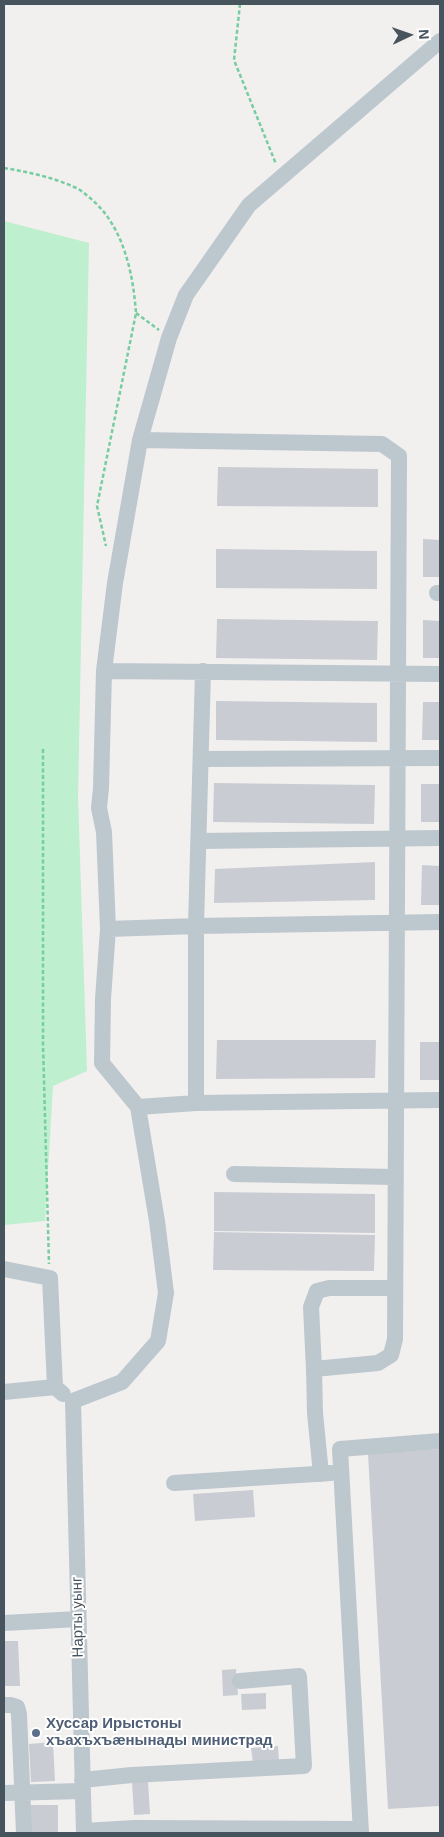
<!DOCTYPE html>
<html>
<head>
<meta charset="utf-8">
<style>
  body { margin:0 }
  #map { position:relative; width:444px; height:1837px; overflow:hidden; background:#f2efef; font-family:Arial,sans-serif }
  canvas { display:block }
  .frame { position:absolute; inset:0; border:5px solid #47535d; pointer-events:none }
  .north { position:absolute; left:384px; top:10px; width:50px; height:50px; -webkit-text-stroke:4px #fff; paint-order:stroke; rotate:87deg; font-size:14px; font-weight:700; line-height:20px; text-align:center; color:#47535d }
  .north::after { content:''; display:block; margin:auto; width:18px; height:22px; background:#47535d; clip-path:polygon(50% 0,100% 100%,50% 72%,0 100%) }
</style>
</head>
<body>
<div id="map">
<canvas width="444" height="1837"></canvas>
<div class="frame"></div>
<div class="north">N</div>
</div>
<script>
const ctx = document.querySelector('canvas').getContext('2d');
ctx.lineJoin = 'round';
function fill(path, color) {
  ctx.fillStyle = color;
  ctx.fill(path, 'evenodd');
}
function stroke(path, color, width, dash) {
  ctx.strokeStyle = color;
  ctx.lineWidth = width;
  ctx.lineCap = dash ? 'butt' : 'round';
  ctx.setLineDash(dash || []);
  ctx.stroke(path);
}
function write(font, color, halo, rows, align = 'center') {
  ctx.font = font + ' Arial,sans-serif';
  ctx.lineWidth = 4;
  ctx.setLineDash([]);
  ctx.textBaseline = 'middle';
  ctx.strokeStyle = halo;
  ctx.fillStyle = color;
  for (const [text, x, y, turn = 0] of rows) {
    ctx.save();
    ctx.translate(x, y);
    ctx.rotate((+turn || 0) * Math.PI / 180);
    ctx.textAlign = isNaN(turn) ? turn : align;
    if (halo) ctx.strokeText(text, 0, 0);
    ctx.fillText(text, 0, 0);
    ctx.restore();
  }
}
const green = new Path2D(`
  M4,221L89,243L78,796L87,1071L53,1086L45,1221L4,1225Z`);
const building = new Path2D(`
  M218,467L378,469V507L217,506Z
  M423,539L440,540V577H423Z
  M216,549L377,551V589L216,588Z
  M217,619L378,621L377,660L216,658Z
  M423,620L440,621V658H423Z
  M216,701L377,703V742L216,740Z
  M423,702H440V740H422Z
  M214,783L375,785L374,824L213,822Z
  M421,784H440V822H421Z
  M375,862V900L214,903L215,869Z
  M422,865L440,866V905H421Z
  M217,1040H376L375,1078L216,1079Z
  M420,1042H440V1080H420Z
  M214,1192L375,1194V1233L214,1231Z
  M214,1232L375,1235L374,1271L213,1270Z
  M440,1449V1806L388,1809L368,1454Z
  M253,1490L255,1517L195,1521L193,1494Z
  M4,1641H18L20,1686H4Z
  M236,1669L238,1695L223,1696L222,1670Z
  M266,1693V1709L242,1710L241,1694Z
  M53,1742L55,1781L31,1782L29,1744Z
  M278,1746L279,1761L253,1763L251,1748Z
  M148,1781L150,1814L134,1815L132,1782Z
  M31,1805H58V1833H31Z`);
const path = new Path2D(`
  M240,4L234,60L276,164
  M4,168C28,172 52,177 74,187C80,189 85,194 90,198C123,225 133,272 136,313L97,506L106,546
  M136,313L159,330
  M43,749V1044L49,1264`);
const minor = new Path2D(`
  M140,440L382,444L399,456L395,1339L391,1355L378,1363L314,1369L315,1413L321,1474
  M437,593H440
  M104,671L440,674
  M201,759L440,758
  M199,841L440,838
  M108,929L196,926L440,922
  M196,1103V926L203,671
  M138,1107L196,1103L440,1100
  M234,1174L395,1177
  M4,1269L50,1278L55,1387
  M314,1369L311,1307L317,1291L329,1288H394
  M4,1392L55,1387L63,1394
  M73,1401L122,1382L158,1341L166,1293L157,1221L138,1107L102,1063L103,999L108,929L104,832L99,808L101,788L104,671L115,583L140,440L169,338L186,295L249,205L440,41
  M73,1401L84,1833
  M174,1483L331,1473
  M4,1623L78,1619
  M4,1705H11L17,1707L19,1714L24,1833
  M82,1780L132,1775L304,1766L299,1676L240,1681
  M4,1793L82,1791
  M84,1831L135,1828L361,1829
  M361,1833L340,1449L440,1441`);
const markers = [
  [36,1733,5,"#5c6f8a"]
];
const streetNames = [
  ["Нарты уынг",78,1617,-91]
];
const serviceNames = [
  ["Хуссар Ирыстоны",46,1724],
  ["хъахъхъæнынады министрад",46,1741]
];
fill(green, '#beefcf');
fill(building, '#c9ccd2');
stroke(path, '#76cd9f', 2.5, [4, 2.5]);
stroke(minor, '#bdc7ce', 16);
for (const [x, y, r, color] of markers) {
  const dot = new Path2D();
  dot.arc(x, y, r, 0, 2 * Math.PI);
  ctx.fillStyle = color;
  ctx.fill(dot);
  stroke(dot, '#fff', 2);
}
write('15px', '#47535d', '#fff', streetNames);
write('bold 15px', '#4e5e75', '#fff', serviceNames, 'left');
</script>
</body>
</html>
